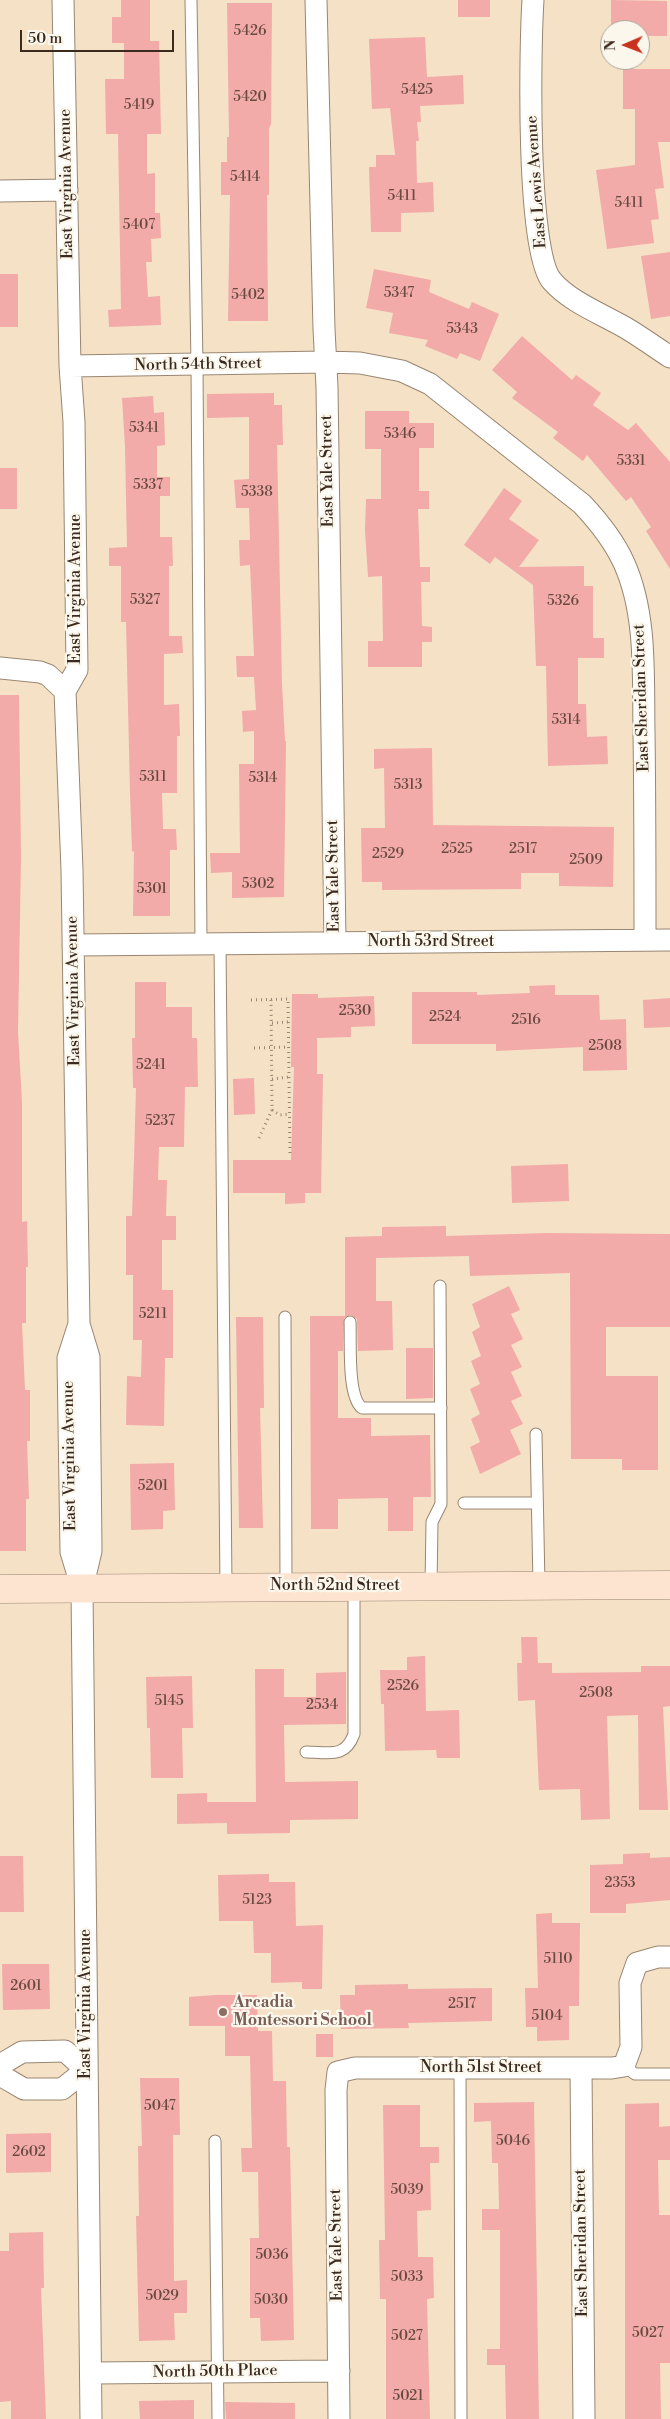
<!DOCTYPE html>
<html>
<head>
<meta charset="utf-8">
<style>
  body { margin:0 }
  #map { position:relative; width:670px; height:2419px; overflow:hidden; background:#f5e1c6; font-family:"Libre Bodoni",serif }
  canvas { display:block }
  .north { position:absolute; left:600px; top:20px; width:50px; height:50px; box-sizing:border-box; background:#fbf7ec; border:1px solid #aea59a; border-radius:50%; rotate:269deg; font-size:14px; font-weight:700; line-height:20px; text-align:center; color:#3b2a1e }
  .north::after { content:''; display:block; margin:auto; width:18px; height:22px; background:#c8321e; clip-path:polygon(50% 0,100% 100%,50% 72%,0 100%) }
  .scale { position:absolute; left:20px; top:30px; width:154px; height:22px; box-sizing:border-box; border:2px solid #3b2a1e; border-top:0; padding-left:6px; font-size:15px; line-height:18px; white-space:nowrap; color:#3b2a1e; -webkit-text-stroke:4px #fbf7ec; paint-order:stroke }
</style>
</head>
<body>
<div id="map">
<canvas width="670" height="2419"></canvas>
<div class="north">N</div>
<div class="scale">50 m</div>
</div>
<script>
const ctx = document.querySelector('canvas').getContext('2d');
ctx.lineJoin = 'round';
function fill(path, color) {
  ctx.fillStyle = color;
  ctx.fill(path, 'evenodd');
}
function stroke(path, color, width, dash) {
  ctx.strokeStyle = color;
  ctx.lineWidth = width;
  ctx.lineCap = dash ? 'butt' : 'round';
  ctx.setLineDash(dash || []);
  ctx.stroke(path);
}
function write(font, color, halo, rows, align = 'center') {
  ctx.font = font + ' "Libre Bodoni",serif';
  ctx.lineWidth = 4.5;
  ctx.setLineDash([]);
  ctx.textBaseline = 'middle';
  ctx.strokeStyle = halo;
  ctx.fillStyle = color;
  for (const [text, x, y, turn = 0] of rows) {
    ctx.save();
    ctx.translate(x, y);
    ctx.rotate((+turn || 0) * Math.PI / 180);
    ctx.textAlign = isNaN(turn) ? turn : align;
    if (halo) ctx.strokeText(text, 0, 0);
    ctx.fillText(text, 0, 0);
    ctx.restore();
  }
}
const building = new Path2D(`
  M121,0H150V41H159L161,134H147V174L155,173V213H160L161,238L151,239L152,262H146L148,297L160,296L161,325L109,327L108,310L121,309L118,134H106L105,79H124V43H112V17H121Z
  M458,0H490V17H458Z
  M611,0L667,1V36H640V30H611Z
  M227,3H272L271,124L269,129V195H267L268,321H228L230,195H221V162H227V137H229Z
  M425,37L427,77L463,75L464,104L420,106L421,122H417L419,141H416L417,183L433,182L434,212L401,213V232H371L369,167H376V155H395L390,108L372,109L369,39Z
  M623,69H670V142H658L664,188L655,189L659,219L651,220L654,243L607,249L596,170L635,165V109H623Z
  M670,252V316L651,319L641,256Z
  M374,269L431,280L429,292L469,309L472,302L499,314L480,361L460,353L457,359L425,346L428,340L389,333L393,313L366,308Z
  M0,274H18V327H0Z
  M522,336L572,380L576,375L601,393L593,405L628,430L636,423L670,462V569L646,531L651,527L631,497L626,501L587,455L583,461L553,438L558,432L512,398L517,392L492,370Z
  M274,393V405H282L283,445H277L282,684L285,741H286L284,897L232,898V872L211,873L210,853H240L239,764H254V731L243,732L242,711L256,710L254,677H237L236,656H254L250,565L240,566L239,540H250L249,508H236L234,480L249,479V417L207,418V394Z
  M153,396L154,413L164,412L165,445L157,446V477H170V496H160V537H172L173,566H169V636H182L183,653L164,654V705L179,704L180,736H177V793H162L163,829H176L177,850H170V916H133L134,851L132,852L130,793L126,622H121V566H109V548L127,547L125,447L122,398Z
  M365,411H409V423H434V448H419V491H429V509H418L420,567H430V582H421L422,626L432,627V642H422V667H368V641H383L382,576L368,577L365,531L366,499H381V449H365Z
  M0,468H17V509H0Z
  M504,488L522,501L509,519L539,540L519,567L584,566V586H593V638H604V658H578V704H586L587,737L607,736L608,764L548,766L546,666H536L533,585L495,557L490,564L464,545Z
  M0,695H19L21,857L18,1032L22,1102V1222L27,1221L28,1267H26V1323H22L25,1390H30V1441H27L29,1499H26V1551H0Z
  M432,748L433,825L614,827L613,887L559,886V873H521V889L382,890V882H362L361,828H385L384,768L374,769V749Z
  M135,982H166V1007H192V1038H197L198,1087H185L184,1147H159L158,1180H167L166,1216H176V1240H162V1290H173V1358H165L164,1426L126,1425L127,1376L141,1377L142,1340H133V1275H126V1216H132L134,1160L136,1088H133L132,1038H135Z
  M555,985V995H599L600,1020L626,1019L627,1070L583,1071V1047L496,1051V1044H412V992H477V995L530,993L529,986Z
  M292,994H318V998L374,996L375,1026L351,1027V1037L317,1038V1074H323L321,1193H305V1203L285,1204V1193H233V1160H291L294,1067H291Z
  M670,998V1027L644,1028L643,1000Z
  M254,1078L255,1114L234,1115L233,1079Z
  M568,1164L569,1201L512,1203L511,1166Z
  M446,1226V1236L548,1233L670,1234V1327H606V1376H658V1470H622V1459H571L570,1273L470,1276L469,1256L376,1258V1301H392L393,1350L358,1351L357,1319L350,1315L344,1318L343,1351H338V1418H371V1436L430,1435L431,1497H413V1531H388V1498L338,1499V1529H311L310,1316H345V1237L382,1236V1227Z
  M509,1286L520,1310L511,1314L523,1339L511,1345L522,1367L511,1372L522,1396L511,1401L523,1424L510,1430L521,1454L480,1474L470,1447L480,1442L471,1419L480,1414L470,1389L480,1384L471,1361L481,1356L472,1332L480,1327L472,1304Z
  M236,1317H263L264,1408H260L263,1528H239Z
  M406,1348H433V1398L406,1399Z
  M174,1463L175,1510L163,1511V1529L131,1530L130,1464Z
  M521,1637H537L538,1663H552V1673L641,1672V1666H670V1706L663,1707L668,1810H639L638,1715L607,1716L610,1819L581,1820L580,1789L539,1790L535,1700L518,1701L517,1663H522Z
  M425,1656L426,1711L459,1710L460,1758H437L436,1750L385,1751L384,1704H381L380,1670H407V1657Z
  M255,1669H284V1697H316V1673L346,1672V1724L284,1725L285,1782L358,1781V1819L290,1820V1833L227,1834V1823L177,1824V1794L207,1793V1802H256Z
  M192,1676L193,1728H182L183,1778H151L150,1728H147L146,1677Z
  M650,1853V1858L670,1857V1900L626,1904V1913H590V1865L623,1864V1854Z
  M0,1856H23L24,1912H0Z
  M269,1874V1882H295L296,1926L323,1925L322,1989H302V1982L271,1983V1953H254L253,1921H219L218,1875Z
  M552,1913V1923H580L579,2006H569V2040L537,2041V2027H526L525,1988H538L536,1914Z
  M2,1964H49L50,2009L3,2010Z
  M408,1984V1989L492,1988V2021L408,2023L409,2028L341,2029L340,1995H355V1985Z
  M215,1995H257L258,2031H272L273,2081H286L287,2147H290L294,2340L261,2341L260,2318H250V2238H259L258,2172H242L241,2148H252L250,2056H225V2026H189V1997Z
  M316,2034H333V2057H316Z
  M140,2078H179L180,2135H173L174,2281L187,2280V2313H174L175,2340L139,2341L136,2216H139L138,2146H142Z
  M534,2102L539,2419H506L505,2365H487V2349H500V2230H482V2209H499L498,2163H492L491,2121L474,2122V2103Z
  M659,2103V2127L670,2126V2160H658L659,2215H670V2363H660L661,2419H625V2104Z
  M383,2105H420V2147H439V2163H430L431,2210L417,2211L418,2257H433L434,2298L427,2299L430,2419H386V2299H380L379,2240H385Z
  M51,2133V2172L6,2173V2134Z
  M43,2232L44,2288H41L46,2419H11V2401L0,2402V2251H9V2233Z
  M194,2400V2419H140L139,2401Z
  M225,2402L295,2403V2419H226Z`);
const path = new Path2D(`
  M251,1000L288,999L290,1154
  M272,1023L288,1022
  M254,1048L289,1047
  M272,1079L289,1077
  M272,1110L280,1115L290,1114
  M259,1138L272,1110L271,999`);
const service = new Path2D(`
  M191,0L197,365L201,944
  M220,943L226,1587
  M285,1317L286,1586
  M350,1322C351,1342 347,1396 362,1408H441
  M536,1434L539,1585
  M464,1503H537
  M431,1586L432,1522L441,1504L440,1286
  M306,1752C329,1752 345,1759 354,1734V1586
  M624,2066L635,2074H670
  M460,2068L461,2419
  M215,2141L218,2419`);
const minor = new Path2D(`
  M63,0L70,366L74,422L77,670L65,691L72,870L79,1324L89,1357L91,1551L82,1589L91,2419
  M316,0L324,329L327,387L335,942
  M533,0C530,46 526,252 552,281C570,302 602,314 626,328C641,337 655,347 670,357
  M0,191L67,190
  M70,366L326,362L360,363L402,371L430,384L582,504C598,521 614,541 624,563C647,614 643,676 644,731C645,801 645,870 645,940
  M0,668L40,672L48,675L65,691
  M73,945L670,940
  M79,1324L68,1358L71,1552L82,1588
  M0,2065L22,2052L65,2051L86,2070L62,2089H24L0,2075
  M581,2068L584,2419
  M91,2373L339,2371
  M339,2419L336,2090L338,2072L355,2068H612L624,2066L631,2047L630,1983L637,1963L658,1957H670`);
const secondary = new Path2D(`
  M0,1589L670,1585`);
const markers = [
  [223,2012,5,"#8d6e63"]
];
const numberNames = [
  ["5426",250,32],
  ["5425",417,91],
  ["5420",250,98],
  ["5419",139,106],
  ["5414",245,178],
  ["5411",402,197],
  ["5411",629,204],
  ["5407",139,226],
  ["5347",399,294],
  ["5402",248,296],
  ["5343",462,330],
  ["5341",144,429],
  ["5346",400,435],
  ["5331",631,462],
  ["5337",148,486],
  ["5338",257,493],
  ["5327",145,601],
  ["5326",563,602],
  ["5314",566,721],
  ["5311",153,778],
  ["5314",263,779],
  ["5313",408,786],
  ["2525",457,850],
  ["2517",523,850],
  ["2529",388,855],
  ["2509",586,861],
  ["5302",258,885],
  ["5301",152,890],
  ["2530",355,1012],
  ["2524",445,1018],
  ["2516",526,1021],
  ["2508",605,1047],
  ["5241",151,1066],
  ["5237",160,1122],
  ["5211",153,1315],
  ["5201",153,1487],
  ["2526",403,1687],
  ["2508",596,1694],
  ["5145",169,1702],
  ["2534",322,1706],
  ["2353",620,1884],
  ["5123",257,1901],
  ["5110",558,1960],
  ["2601",26,1987],
  ["2517",462,2005],
  ["5104",547,2017],
  ["5047",160,2107],
  ["5046",513,2142],
  ["2602",29,2153],
  ["5039",407,2191],
  ["5036",272,2256],
  ["5033",407,2278],
  ["5029",162,2297],
  ["5030",271,2301],
  ["5027",648,2334],
  ["5027",407,2337],
  ["5021",408,2397]
];
const streetNames = [
  ["East Lewis Avenue",537,182,-94],
  ["East Virginia Avenue",67,184,-91],
  ["North 54th Street",198,365,-1],
  ["East Yale Street",328,471,-91],
  ["East Virginia Avenue",76,589,-90],
  ["East Sheridan Street",642,698,-92],
  ["East Yale Street",334,876,-91],
  ["North 53rd Street",431,942],
  ["East Virginia Avenue",74,991,-91],
  ["East Virginia Avenue",70,1456,-91],
  ["North 52nd Street",335,1586],
  ["East Virginia Avenue",86,2004,-90],
  ["North 51st Street",481,2068],
  ["East Sheridan Street",582,2243,-91],
  ["East Yale Street",337,2245,-91],
  ["North 50th Place",215,2372,-1]
];
const educationNames = [
  ["Arcadia",233,2003],
  ["Montessori School",233,2021]
];
fill(building, '#f2aba9');
stroke(service, '#988672', 13);
stroke(minor, '#988672', 23);
stroke(secondary, '#988672', 29);
stroke(path, '#988672', 3, [1, 4]);
stroke(service, '#fff', 11);
stroke(minor, '#fff', 21);
stroke(secondary, '#fde4d1', 28);
for (const [x, y, r, color] of markers) {
  const dot = new Path2D();
  dot.arc(x, y, r, 0, 2 * Math.PI);
  ctx.fillStyle = color;
  ctx.fill(dot);
  stroke(dot, '#fbf7ec', 2);
}
write('14px', '#694a41', null, numberNames);
write('16px', '#3b2a1e', '#fbf7ec', streetNames);
write('bold 16px', '#785e54', '#fbf7ec', educationNames, 'left');
</script>
</body>
</html>
